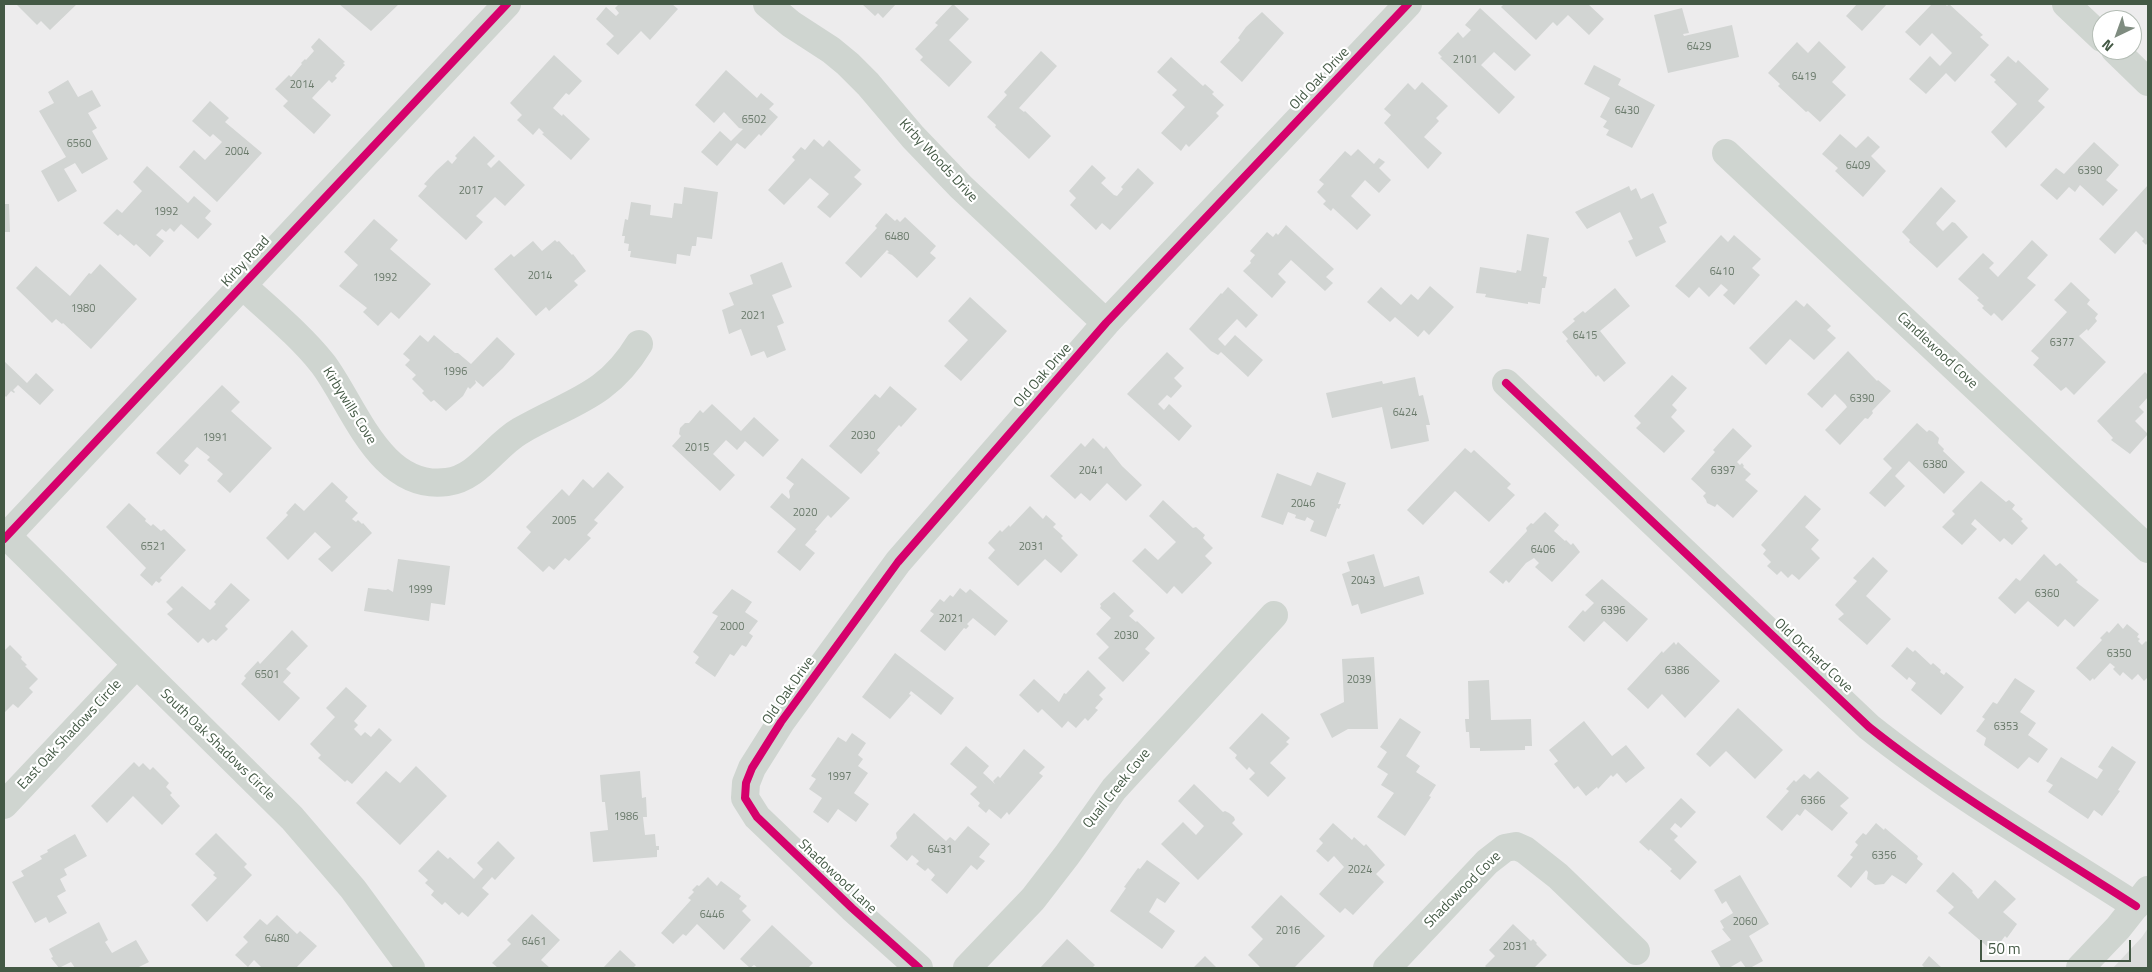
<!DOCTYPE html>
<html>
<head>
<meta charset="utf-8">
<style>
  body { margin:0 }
  #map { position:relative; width:2152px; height:972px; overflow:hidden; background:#edeced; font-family:"Titillium Web",sans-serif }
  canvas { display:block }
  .frame { position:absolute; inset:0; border:5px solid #445945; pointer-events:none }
  .north { position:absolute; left:2092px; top:10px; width:50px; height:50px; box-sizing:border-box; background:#fff; border:1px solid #b4bdb5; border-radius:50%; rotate:222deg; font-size:14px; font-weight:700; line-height:20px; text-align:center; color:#445945 }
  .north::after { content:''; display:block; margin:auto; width:18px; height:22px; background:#7f8c80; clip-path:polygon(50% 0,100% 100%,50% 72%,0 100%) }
  .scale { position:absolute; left:1980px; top:940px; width:151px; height:22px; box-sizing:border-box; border:2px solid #445945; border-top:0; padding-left:6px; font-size:15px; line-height:18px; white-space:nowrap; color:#445945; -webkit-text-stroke:4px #fff; paint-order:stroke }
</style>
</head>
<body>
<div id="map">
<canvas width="2152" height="972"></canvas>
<div class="frame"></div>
<div class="north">N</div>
<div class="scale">50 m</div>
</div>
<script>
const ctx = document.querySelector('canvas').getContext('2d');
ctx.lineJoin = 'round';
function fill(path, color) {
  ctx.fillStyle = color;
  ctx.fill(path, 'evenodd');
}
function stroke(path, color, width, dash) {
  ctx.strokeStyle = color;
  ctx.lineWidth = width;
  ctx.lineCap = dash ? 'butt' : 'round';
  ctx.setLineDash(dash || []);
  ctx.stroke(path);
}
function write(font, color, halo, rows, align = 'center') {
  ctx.font = font + ' "Titillium Web",sans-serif';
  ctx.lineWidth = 4.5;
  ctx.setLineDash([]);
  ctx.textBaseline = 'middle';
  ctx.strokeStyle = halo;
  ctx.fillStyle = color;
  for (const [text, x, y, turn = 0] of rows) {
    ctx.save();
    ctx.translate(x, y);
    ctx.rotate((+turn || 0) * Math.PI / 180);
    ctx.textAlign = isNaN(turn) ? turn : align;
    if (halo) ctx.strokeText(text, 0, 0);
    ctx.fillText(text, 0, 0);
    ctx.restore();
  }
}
const education = new Path2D(`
  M2148,928V968H2113L2142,937Z`);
const building = new Path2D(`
  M16,4H77L50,30L41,21L37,25Z
  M339,4H399L371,31Z
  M619,4H672L678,9L650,40L641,31L618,55L606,44L614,36L596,19L606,7L616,16L619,13L615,8Z
  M862,4H896L883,18L878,13L875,16Z
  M953,4L969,19L949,40L972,62L949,87L920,60L923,57L915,49L938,25L935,23Z
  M1504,4H1588L1604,19L1589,35L1568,15L1557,26L1553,22L1536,40L1501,7Z
  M1857,4H1887L1862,31L1846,16Z
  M1932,4H1945L1947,6L1949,4L1983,35L1980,37L1989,45L1955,82L1946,73L1926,94L1909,79L1930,56L1940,66L1952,53L1932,33L1920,46L1905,32Z
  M1480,8L1531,55L1515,71L1494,52L1481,65L1515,97L1499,114L1440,58L1442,57L1438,53L1458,32L1463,38L1471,30L1465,25Z
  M1682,8L1689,33L1683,34L1684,36L1732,25L1739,57L1668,73L1654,15Z
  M1262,12L1284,33L1242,82L1220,62L1240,40L1238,38L1246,27Z
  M319,38L345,62L343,63L345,65L335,76L337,78L332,83L329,80L312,98L331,115L314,134L283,106L288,101L275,89L289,75L291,77L302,64L301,63L305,59L306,60L314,51L311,47Z
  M1819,41L1846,67L1832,82L1846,95L1820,122L1808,111L1806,112L1778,86L1780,84L1768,73L1797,42L1808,53Z
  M1041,51L1057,66L1019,108L1024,112L1025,111L1051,136L1029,159L995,127L996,125L987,117L1007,95L1004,92Z
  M554,55L582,81L569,95L566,93L553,108L562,116L563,114L590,139L571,160L542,134L544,133L539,128L533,135L517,120L522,115L510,103Z
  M2008,56L2016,63L2018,60L2049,89L2038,101L2045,107L2006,148L1991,132L2017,104L1994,82L1996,80L1990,75Z
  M1171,57L1203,86L1205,84L1214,92L1212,94L1224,105L1216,113L1219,116L1189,147L1186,144L1181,151L1161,133L1185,107L1172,95L1177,90L1157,72Z
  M1594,65L1621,79L1618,85L1655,105L1632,148L1606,135L1609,130L1603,127L1607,121L1600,117L1610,98L1584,84Z
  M726,70L757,98L761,93L774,104L769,109L778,117L761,136L759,134L745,149L737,143L717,166L701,152L720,131L731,141L743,129L739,128L724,112L714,123L695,105Z
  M68,80L78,97L92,90L101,106L88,113L97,128L92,131L108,159L82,174L75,163L64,169L77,191L58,202L41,171L66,157L39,111L54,103L48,92Z
  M1422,82L1448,106L1436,118L1439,121L1424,137L1442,153L1428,169L1384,123L1391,115L1384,109L1408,83L1415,90Z
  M210,101L229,118L225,122L262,153L217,202L179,167L194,150L205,160L222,142L213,134L210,137L192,121Z
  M1840,134L1856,148L1868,136L1880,147L1871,156L1886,171L1863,197L1835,171L1838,168L1822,154Z
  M474,136L495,156L487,164L491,168L499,160L525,185L505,206L495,197L476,216L483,222L466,240L418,196L427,186L424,184L436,171L448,160L452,164L457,158L455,156Z
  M814,139L823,147L829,140L861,170L854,177L862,184L830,218L817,207L829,194L810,178L784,205L768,190L795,160L792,157L801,147L805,150Z
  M2094,142L2119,165L2106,180L2118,190L2103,206L2080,185L2075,192L2069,187L2057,200L2040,185L2056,168L2064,174Z
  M1358,149L1374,164L1379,158L1385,162L1379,168L1391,180L1379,193L1365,180L1351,196L1371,215L1357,230L1333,208L1331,211L1323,204L1326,201L1317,192L1324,184L1319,180L1345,151L1351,156Z
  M1092,165L1106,178L1101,183L1114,195L1117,196L1123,189L1121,187L1138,168L1154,183L1110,230L1102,223L1096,230L1070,205L1076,198L1069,191Z
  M147,166L188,203L194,196L211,211L205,218L212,224L198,239L181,224L174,232L170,228L166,232L162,229L156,235L164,241L150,257L136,244L134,246L120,234L118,236L103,223L117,209L122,213L142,191L133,182Z
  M2148,185V242L2146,245L2142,241L2144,239L2136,231L2115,254L2099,239Z
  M1629,186L1631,191L1636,188L1641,199L1653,193L1667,223L1659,227L1666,242L1636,257L1628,241L1633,239L1620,212L1587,229L1575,212Z
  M684,187L718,192L712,239L697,237L696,246H692L690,256L677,254L676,264L630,257L631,251H628L629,244L624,243L625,236H622L625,219L628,220L631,202L651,205L650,215L672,218L674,203L682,204Z
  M1941,187L1956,201L1936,223L1937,225L1943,231L1952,222L1955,223L1968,237L1937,268L1909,242L1910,240L1902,232Z
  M4,204H9L10,232H4Z
  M886,213L895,221L897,219L900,222L905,217L936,246L930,253L936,258L917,278L892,255L887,253L889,252L887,250L861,278L845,263L877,228L875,226Z
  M374,219L398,240L390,249L431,284L399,319L391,312L378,326L363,312L367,308L339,286L358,265L344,252Z
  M1286,225L1334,269L1326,277L1333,283L1325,291L1291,260L1278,274L1286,282L1272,298L1243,271L1251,263L1250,261L1255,255L1250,251L1267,232L1273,237L1276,233L1278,235Z
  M1527,234L1549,238L1543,276L1547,277L1545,288H1542L1540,304L1528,302V304L1485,297L1486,294L1476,293L1480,267L1516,273L1517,270L1521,271Z
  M1721,235L1728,242L1734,235L1761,259L1752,268L1760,275L1734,305L1723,295L1728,290L1721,284L1709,297L1699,287L1689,298L1675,286Z
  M555,240L557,242L559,241L572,255L573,254L586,271L574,281L578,285L549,311L546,307L536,316L494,269L511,254L514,257L533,241L542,251Z
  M2032,240L2048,255L2027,278L2036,285L2002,321L1994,313L1991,316L1982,308L1984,306L1977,300L1979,298L1958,279L1983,253L1994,263L1989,268L1998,277Z
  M782,262L792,287L772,295L784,323L777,326L786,350L767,358L764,351L751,356L741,329L729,334L722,310L734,305L729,293L753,284L750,275Z
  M100,264L137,299L91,349L63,323L62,324L56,319L52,323L16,288L36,266L70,296L89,273L91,274Z
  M2071,282L2090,300L2087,304L2098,314L2095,318L2097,321L2088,331L2087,329L2079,336L2106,362L2074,395L2066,387L2061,391L2033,365L2039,358L2031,351L2067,312L2054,300Z
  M1430,286L1454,307L1429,335L1424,330L1418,337L1395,317L1390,322L1367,302L1381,287L1401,305L1411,294L1418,300Z
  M1228,287L1258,315L1246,328L1237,319L1218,339L1225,346L1235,335L1263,360L1248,377L1221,352L1218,355L1211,351L1189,329L1221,293L1222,294Z
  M1615,288L1630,306L1600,331L1626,363L1604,382L1598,375L1596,377L1566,341L1568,339L1562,332L1575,321L1573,319L1583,311L1585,313Z
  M970,297L1007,331L961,381L944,366L968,340L948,321Z
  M1796,300L1804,307L1807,303L1831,326L1827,330L1836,338L1814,360L1790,339L1766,365L1749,348Z
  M420,335L428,342L434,335L455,353H458L471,364L497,337L515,354L503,368L483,387L475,380L476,383L470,389L468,387L463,396L446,411L434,400L431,402L422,393L424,391L412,379L416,375L405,365L410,360L403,354Z
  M1848,351L1877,381L1878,380L1891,391L1872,411L1873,413L1868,419L1865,418L1840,445L1825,430L1847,407L1845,404L1835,394L1822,408L1807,394Z
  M1167,352L1184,368L1174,378L1182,386L1171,398L1167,395L1158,404L1164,410L1169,404L1192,426L1179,441L1127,394Z
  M4,361L27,383L36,373L54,390L40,405L18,385L13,390L15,392L14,393L11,391L6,397L4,395Z
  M2145,372L2148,375V397L2139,407L2144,412L2135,421L2148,434L2130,454L2111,440L2113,438L2097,421Z
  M1672,375L1687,388L1672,405L1677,410L1671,417L1685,431L1664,453L1636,428L1641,423L1634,416Z
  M1415,377L1419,396L1423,395L1430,425H1426L1429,441L1391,449L1382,407L1332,418L1326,393L1382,381L1383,384Z
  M222,385L240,402L231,411L272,448L230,493L217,481L223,474L207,460L210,457L197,447L184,461L189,465L180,475L156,453Z
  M890,386L917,409L901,427L899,425L877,450L880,453L861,474L829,446L875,394L880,398Z
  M712,404L741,431L754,417L779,440L763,457L745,441L737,450L726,440L713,454L735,475L720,491L672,446L681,436L679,434L680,428L685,423H689L700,410L703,413Z
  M1917,423L1927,432L1929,430L1933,432L1939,438L1938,443L1944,449L1943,451L1965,472L1944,494L1909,461L1895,476L1905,486L1885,507L1869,493L1892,468L1883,459Z
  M1733,428L1752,446L1737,462L1740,465L1742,463L1744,466L1743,467L1751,474L1745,480L1758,491L1733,518L1717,504L1715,507L1707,503L1706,500L1703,496L1706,493L1691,479L1715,452L1713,450Z
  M1093,438L1104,449L1106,446L1122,466L1142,485L1126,501L1107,483L1090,501L1081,493L1075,499L1050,476L1081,443L1085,447Z
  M1465,448L1471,453L1474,450L1511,484L1507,488L1515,495L1489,522L1455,491L1423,525L1407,510Z
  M802,458L850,498L831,518L828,515L815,530L817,531L805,545L815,553L800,571L777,552L796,529L770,507L782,493L789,499L790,497L789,491L794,484L786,478Z
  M608,472L624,487L594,520L598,523L587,535L591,538L569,561L565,558L554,570L549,566L543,572L517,548L531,532L526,527L562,489L569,496L583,479L593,488Z
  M1317,472L1346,483L1338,504H1341L1339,509L1337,508L1326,537L1310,531L1314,521L1307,517L1305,521L1295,518L1296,515L1288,512L1283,525L1261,517L1277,473L1311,486Z
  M1981,481L2006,502L2009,500L2015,505L2012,509L2023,519L2021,521L2028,528L2012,545L2004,538L2000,542L1975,519L1971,524L1977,529L1962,545L1942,527L1955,514L1952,511Z
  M332,482L348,497L345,501L358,513L352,519L356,522L358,520L362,524L363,523L372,533L332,572L318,559L331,547L315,532L288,560L266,538L288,515L286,513L295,503L304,511Z
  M1805,495L1821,509L1805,527L1819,540L1811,549L1820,558L1799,580L1792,574L1788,578L1781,571L1777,575L1767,566L1771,562L1763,554L1766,550L1761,545Z
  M1163,500L1193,528L1196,527L1205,535L1203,538L1213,548L1205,556L1212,563L1182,594L1174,586L1167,594L1132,561L1145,548L1158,560L1176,542L1149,516Z
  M129,503L146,519L145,521L151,526L153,524L161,531L164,529L186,550L160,578L162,580L159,583L156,581L152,586L140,575L146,568L106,527Z
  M1030,506L1043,519L1046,515L1056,524L1053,527L1063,536L1061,538L1078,555L1061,573L1045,559L1018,586L988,558L995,550L988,543L1000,530L1002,532L1009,525L1010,527Z
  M1545,512L1559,525L1554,531L1565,541L1566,540L1571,545L1573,543L1580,552L1552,582L1535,567L1539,563L1534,558L1526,563L1509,583L1506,580L1503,584L1489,572L1527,531L1526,528L1531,523L1533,524Z
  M1374,554L1384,587L1419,576L1424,594L1361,614L1358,604L1352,606L1342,574L1350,571L1347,562Z
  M2044,554L2056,566L2060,563L2078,580L2076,582L2099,600L2074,627L2065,619L2058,627L2028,601L2015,614L1998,598L2016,578L2020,581Z
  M1873,557L1888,571L1866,596L1891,619L1867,645L1838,619L1844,614L1835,605L1857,581L1853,578Z
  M398,559L450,566L445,605L431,603L429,621L364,611L368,588L386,590L388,589L393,592Z
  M1602,579L1648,619L1627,642L1604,621L1584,642L1568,627L1583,610L1585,612L1594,603L1585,595Z
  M231,583L250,600L225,626L228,629L216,641L213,639L208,643L203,638L198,643L167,614L173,609L166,602L182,586L210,610L216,604L214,602Z
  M960,588L966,593L970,589L1008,621L995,636L973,618L967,624L969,626L966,629L964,628L945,651L920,631L934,614L930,611L940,599L944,602L950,595L953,597Z
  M732,589L752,602L745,612L758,621L749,633L753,636L746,647L742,645L734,656L730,654L715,677L695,663L699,657L693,652L718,616L712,613Z
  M1114,592L1134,611L1129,616L1136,622L1137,621L1155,638L1145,649L1150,653L1123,682L1098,658L1109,647L1096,634L1111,618L1100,608L1101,606L1100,604Z
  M2118,623L2123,629L2127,624L2139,634L2137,637L2140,639L2138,641L2142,645L2146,641L2148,643V677L2144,681L2138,674L2132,680L2123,672L2120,676L2113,669L2115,667L2110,663L2094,680L2093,678L2090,681L2076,668L2102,640L2100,638L2107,631L2109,633Z
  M292,630L308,646L286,669L291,673L283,682L300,698L279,721L241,684L246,678L244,676L258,661L260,664Z
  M1674,642L1676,645L1678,642L1720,681L1685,718L1662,694L1648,709L1627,689L1662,651L1663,653Z
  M10,645L22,657L21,659L27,665L25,666L38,679L29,688L33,692L18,708L13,704L4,713V651Z
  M1907,647L1913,652L1915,650L1931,665L1933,663L1941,670L1940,672L1944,675L1946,672L1964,687L1941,715L1911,690L1916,683L1909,677L1907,680L1891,666Z
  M895,653L954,698L941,715L911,691L909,694L911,695L890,719L862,697Z
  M1374,657L1378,729H1348L1332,738L1320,714L1344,702L1342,659Z
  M1088,670L1106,688L1099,695L1103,699L1095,708L1098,710L1088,721L1085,718L1076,728L1068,721L1062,728L1042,709L1038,713L1019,695L1034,679L1059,702L1064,693L1066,694Z
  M2015,678L2035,691L2020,712L2036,723L2028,735L2048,749L2038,763L2029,757L2018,769L1984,745L1986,738L1976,731L1985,719L1982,717L1993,702L1997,704Z
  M1489,680L1491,720L1531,719L1532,746H1525V750L1480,751V748H1470L1469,732H1466L1465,719H1469L1468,681Z
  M346,687L367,706L354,721L358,725L354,729L361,736L365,732L371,737L379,728L392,740L352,784L347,780L345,782L318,758L321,755L310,744L335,717L326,708Z
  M1738,708L1783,750L1755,779L1726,751L1710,767L1696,754Z
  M1262,713L1290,738L1286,742L1289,744L1270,763L1286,778L1268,797L1249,779L1255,773L1249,767L1247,770L1235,758L1237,755L1229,748Z
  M1400,718L1421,732L1406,756L1420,766L1416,772L1436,785L1429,796L1431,797L1405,836L1377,817L1394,793L1381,785L1388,774L1377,767L1387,752L1380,747Z
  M1584,721L1612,756L1626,745L1645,768L1626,783L1617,773L1613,777L1611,775L1598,789L1597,787L1586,796L1578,786L1574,789L1554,764L1558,761L1549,750Z
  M852,733L866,743L858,755L863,759L858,766L868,773L854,793L869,804L856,822L838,809L828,823L813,812L822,798L809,789L816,779L811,776L838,737L846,742Z
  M966,746L989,766L983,773L995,784L993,781L998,776L1000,778L1024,749L1045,767L1039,773L1043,776L1009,815L1007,812L1001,819L989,809L986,813L978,806L980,803L970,794L977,787L950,764Z
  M2112,746L2136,762L2118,790L2120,791L2102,816L2094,810L2088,819L2048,792L2053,785L2046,781L2061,757L2097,779L2103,770L2098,767Z
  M134,762L139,767L143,763L150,770L153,767L169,783L166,787L172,793L170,795L180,806L162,825L133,796L107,823L91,806Z
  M416,766L447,796L400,845L356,803L386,771L400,783Z
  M640,771L642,798L646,797L647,817H643L645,835L655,834L656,846H659V850H657V857L593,862L590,832L608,830L605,802H602L600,775Z
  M1818,771L1849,798L1840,806L1848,813L1832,831L1805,809L1800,816L1797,814L1782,831L1766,817L1789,791L1786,789L1794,780L1796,782L1804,774L1810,779Z
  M1194,784L1223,812L1225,811L1229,813L1234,817L1235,820L1232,823L1243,834L1198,880L1161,844L1183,822L1196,835L1204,826L1178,801Z
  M1681,798L1696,812L1681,828L1675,823L1670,829L1678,836L1674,840L1697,862L1680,880L1670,871L1672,869L1650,849L1649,851L1639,842Z
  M914,813L946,841L950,837L955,841L968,826L990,844L979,857L985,861L977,870L971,865L947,894L931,880L935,875L928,868L925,871L916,864L919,861L912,855L907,861L890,846L897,838L896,833Z
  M1333,823L1352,840L1354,837L1364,846L1366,844L1385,865L1376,874L1384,882L1353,915L1345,908L1340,913L1319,894L1344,867L1334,856L1328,862L1316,851L1323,843L1319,839Z
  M1876,823L1884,830L1885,828L1918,856L1917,859L1923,864L1906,884L1892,875L1884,884L1875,885L1867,879L1868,872L1866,870L1851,888L1837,876L1853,857L1850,855L1858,845L1855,842L1863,833L1866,835Z
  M216,833L247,864L244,867L252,875L207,922L191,905L217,878L213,875L215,873L195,854Z
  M75,834L87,856L64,869L67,875L60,879L66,891L57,896L67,913L49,923L46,917L35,923L12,882L24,876L21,871L42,859L40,856L48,852L47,850Z
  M498,841L515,858L495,880L492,877L482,888L489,894L468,917L462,912L459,915L445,902L442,905L431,895L434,891L425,883L428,880L418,871L438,850L448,859L450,857L474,879L483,869L477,863Z
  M1147,860L1180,883L1165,903L1157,898L1149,912L1175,931L1162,949L1110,911L1126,888L1124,887L1138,868L1140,869Z
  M1953,872L1973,891L1972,892L1978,899L1995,880L2016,899L2003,912L2017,924L2007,938L2005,936L1999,944L1995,941L1989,948L1948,913L1954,907L1936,891Z
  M1740,875L1769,924L1749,936L1763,961L1750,968H1746L1741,961L1729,968H1721L1711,951L1731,940L1722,929L1724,928L1720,921L1733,913L1726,901L1722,904L1714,890Z
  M708,877L717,886L721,881L741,896L739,899L747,906L742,911L751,920L724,950L697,924L686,936L683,934L673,944L661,933L691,900L688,898L694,892L692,890L697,885L699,886Z
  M1281,895L1325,936L1294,968H1261L1248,955L1263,939L1251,927Z
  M532,914L560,940L541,960L550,968H498L492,963L511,944L507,940Z
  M277,915L297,934L300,931L317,946L296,968H262L254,960L248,967L235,955L248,942L243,937L260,919L267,925Z
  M99,922L108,940L105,942L112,953L136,940L149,962L137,968H75L71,962L59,968L51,958L53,957L49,949Z
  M1513,924L1531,941L1533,939L1537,943L1536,944L1547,955L1534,968H1487L1485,966L1495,956L1489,950Z
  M772,925L813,963L808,968H758L754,965L750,968L740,959Z
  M1067,939L1095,965L1092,968H1040Z
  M620,950L636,965L633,968H603Z
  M1205,956L1217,968H1193Z
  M1929,956L1942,968H1925L1922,965Z`);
const minor = new Path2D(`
  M767,4L791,24L831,50L848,64L868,84L913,137L961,187L1106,323
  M2066,4L2102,38
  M2115,50L2148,82
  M1726,153L2148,549
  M242,285C269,310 300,335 323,364C354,405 380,491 447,482C478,478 494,446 520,431C570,402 607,397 639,344
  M1506,383L1869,727C1952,793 2046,848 2136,906
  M7,536L292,818L353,889L411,968
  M4,539L507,4
  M4,805L136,665
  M919,968L852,908L757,817L745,798L746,783L752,768L781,722L898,562L1106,323L1408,4
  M967,968L1033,899L1067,855L1114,789L1274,615
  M1387,968L1487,862L1505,848L1516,846L1525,850L1558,876L1636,951
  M2080,968L2118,928L2148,890`);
const cycleway = new Path2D(`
  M1506,383L1869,727C1952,793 2046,848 2136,906
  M4,539L507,4
  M919,968L852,908L757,817L745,798L746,783L752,768L781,722L898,562L1106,323L1408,4`);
const numberNames = [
  ["6429",1699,47],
  ["2101",1465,60],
  ["6419",1804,77],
  ["2014",302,85],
  ["6430",1627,111],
  ["6502",754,120],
  ["6560",79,144],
  ["2004",237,152],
  ["6409",1858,166],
  ["6390",2090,171],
  ["2017",471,191],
  ["1992",166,212],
  ["6480",897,237],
  ["6410",1722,272],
  ["2014",540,276],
  ["1992",385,278],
  ["1980",83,309],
  ["2021",753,316],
  ["6415",1585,336],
  ["6377",2062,343],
  ["1996",455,372],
  ["6390",1862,399],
  ["6424",1405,413],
  ["2030",863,436],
  ["1991",215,438],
  ["2015",697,448],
  ["6380",1935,465],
  ["2041",1091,471],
  ["6397",1723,471],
  ["2046",1303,504],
  ["2020",805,513],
  ["2005",564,521],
  ["6521",153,547],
  ["2031",1031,547],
  ["6406",1543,550],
  ["2043",1363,581],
  ["1999",420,590],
  ["6360",2047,594],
  ["6396",1613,611],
  ["2021",951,619],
  ["2000",732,627],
  ["2030",1126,636],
  ["6350",2119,654],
  ["6386",1677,671],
  ["6501",267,675],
  ["2039",1359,680],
  ["6353",2006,727],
  ["1997",839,777],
  ["6366",1813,801],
  ["1986",626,817],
  ["6431",940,850],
  ["6356",1884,856],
  ["2024",1360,870],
  ["6446",712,915],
  ["2060",1745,922],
  ["2016",1288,931],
  ["6480",277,939],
  ["6461",534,942],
  ["2031",1515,947]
];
const streetNames = [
  ["Old Oak Drive",1320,79,-47],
  ["Kirby Woods Drive",938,161,47],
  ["Kirby Road",246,262,-47],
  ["Candlewood Cove",1937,351,43],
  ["Old Oak Drive",1043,376,-49],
  ["Kirbywills Cove",349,406,58],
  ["Old Orchard Cove",1813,656,43],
  ["Old Oak Drive",789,691,-55],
  ["East Oak Shadows Circle",70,735,-47],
  ["South Oak Shadows Circle",217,745,44],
  ["Quail Creek Cove",1117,789,-51],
  ["Shadowood Lane",837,877,43],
  ["Shadowood Cove",1463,890,-45]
];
fill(education, '#dbdcdb');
fill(building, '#d2d5d3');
stroke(minor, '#cfd5d0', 28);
stroke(cycleway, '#d6006c', 8);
write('11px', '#6a7a6b', null, numberNames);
write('14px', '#445945', '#fff', streetNames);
</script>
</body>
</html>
